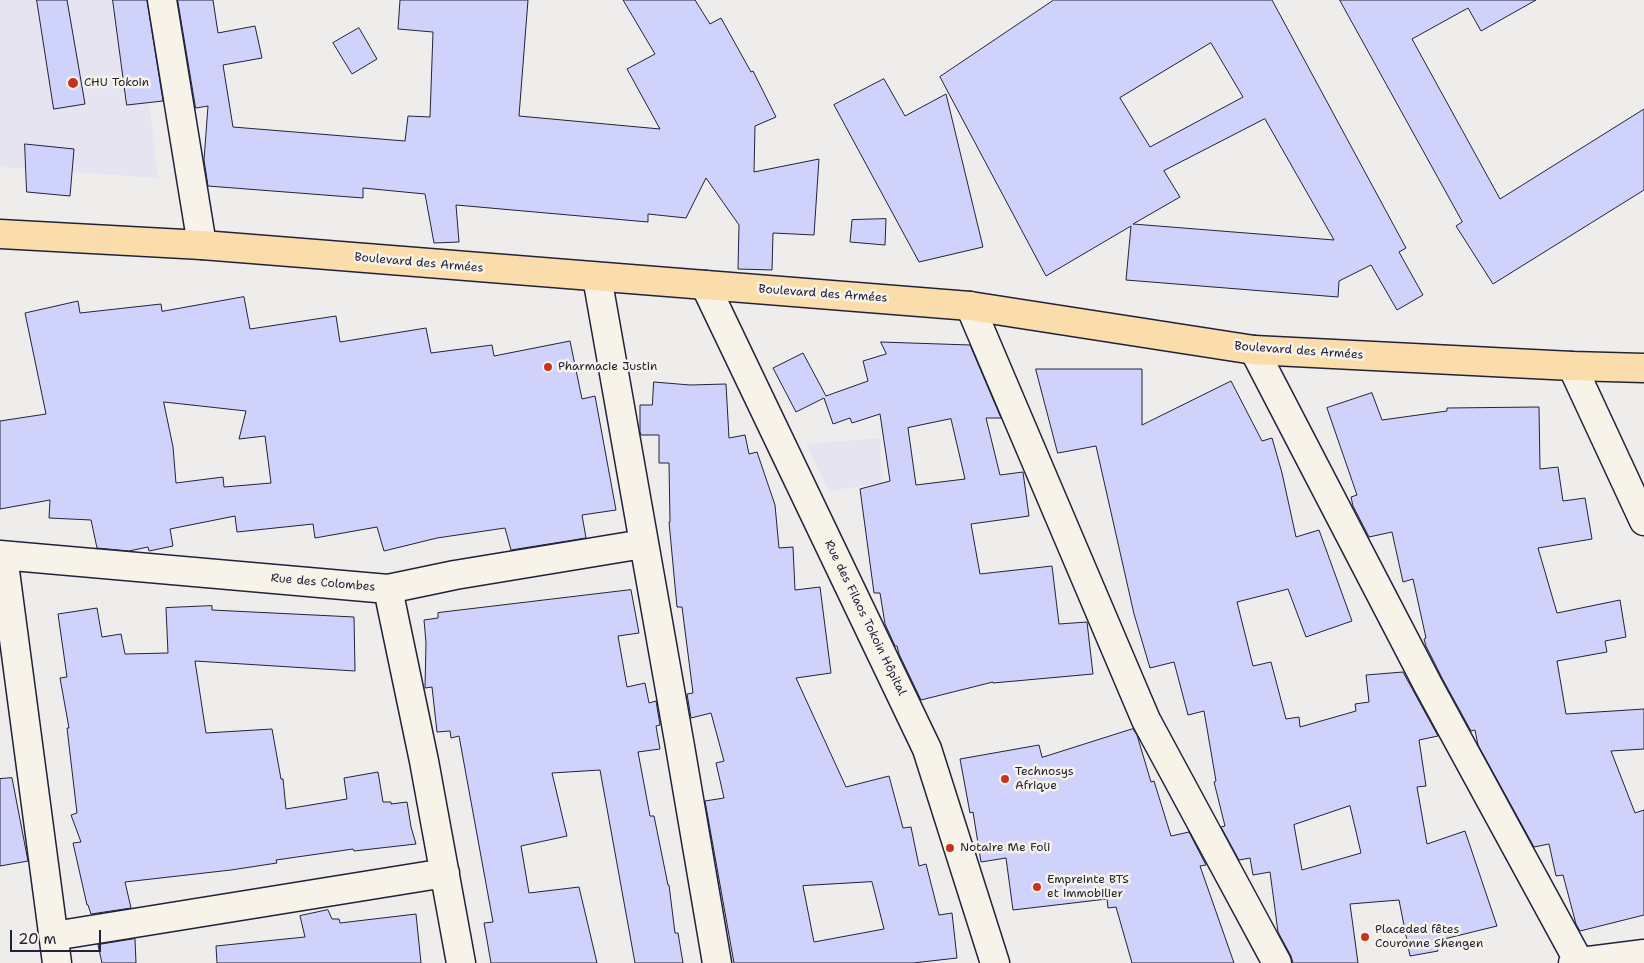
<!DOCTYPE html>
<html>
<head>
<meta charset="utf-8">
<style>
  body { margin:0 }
  #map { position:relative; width:1644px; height:963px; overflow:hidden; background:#efecec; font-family:"Shantell Sans",sans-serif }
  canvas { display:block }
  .scale { position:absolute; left:10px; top:930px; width:91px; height:22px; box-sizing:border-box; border:2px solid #22223b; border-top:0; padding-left:6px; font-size:15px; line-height:18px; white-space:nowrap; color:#22223b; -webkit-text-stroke:4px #f7f3e8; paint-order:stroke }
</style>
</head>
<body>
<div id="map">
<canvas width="1644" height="963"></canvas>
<div class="scale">20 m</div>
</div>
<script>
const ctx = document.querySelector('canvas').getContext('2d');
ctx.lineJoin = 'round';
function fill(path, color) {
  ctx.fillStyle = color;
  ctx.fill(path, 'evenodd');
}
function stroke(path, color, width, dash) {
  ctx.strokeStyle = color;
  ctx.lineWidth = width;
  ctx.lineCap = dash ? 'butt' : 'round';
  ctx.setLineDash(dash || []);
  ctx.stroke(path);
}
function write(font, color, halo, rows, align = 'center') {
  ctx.font = font + ' "Shantell Sans",sans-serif';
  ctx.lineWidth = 5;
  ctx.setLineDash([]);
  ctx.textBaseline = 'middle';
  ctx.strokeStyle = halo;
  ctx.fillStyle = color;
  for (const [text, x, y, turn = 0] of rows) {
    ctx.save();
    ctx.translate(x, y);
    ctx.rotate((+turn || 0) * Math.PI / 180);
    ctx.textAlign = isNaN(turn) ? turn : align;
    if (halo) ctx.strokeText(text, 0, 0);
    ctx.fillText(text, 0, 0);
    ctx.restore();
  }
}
const built = new Path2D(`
  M0,0H137L158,178L0,167Z
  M880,438L882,483L829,491L806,444Z`);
const building = new Path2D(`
  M37,0H67L85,104L54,109Z
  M113,0H147L163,101L127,105Z
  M178,0H213L218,33L255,26L262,58L223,65L233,127L405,141L408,116L430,117L433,32L398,29L400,0H528L519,116L660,129L627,69L655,54L623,0H695L710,24L721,18L751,72L753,71L776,117L755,126L754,172L819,159L814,235L773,233L772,270L738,269L739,225L706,178L686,218L648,214V222L456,205L459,242L434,243L425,194L363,188V198L208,186L204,160L208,106L196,108Z
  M1054,0H1272L1406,248L1399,252L1423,295L1397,310L1371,265L1339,281L1338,297L1126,280L1131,226L1046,276L940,77ZM1211,43L1243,97L1150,147L1120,98ZM1265,119L1334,240L1133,224L1180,197L1164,171Z
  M1340,0H1536L1481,31L1468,8L1412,39L1500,199L1644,109V190L1493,284L1456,226L1462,222Z
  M359,28L377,59L352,74L333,43Z
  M884,79L905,116L946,94L983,247L919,262L834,105Z
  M25,144L74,149L70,196L27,192Z
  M886,219L885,245L850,242L852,220Z
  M244,297L250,329L336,316L340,342L426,328L431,353L492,345L494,356L570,341L582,399L595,396L616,510L582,515L586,538L511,550L505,528L437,538L384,551L377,527L315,538L313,524L237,532L235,516L170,529L173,546L149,551L148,547L129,551L97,548L91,520L49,518L50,500L0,509V421L46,414L25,313L78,301L80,313L161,304L162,311ZM164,402L246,411L239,439L265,436L271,483L224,487L223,477L176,483L173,447Z
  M881,342L970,345L1001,418H986L1000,475L1023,472L1029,516L971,524L980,574L1052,566L1059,624L1087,622L1093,674L993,683V682L921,700L899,654L897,646H895L885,624L880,593H874L860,489L890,481L880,414L852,423L850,418L833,424L824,398L796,412L773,368L803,353L826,396L868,381L863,361L886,354ZM951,419L965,479L916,485L908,428Z
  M1036,369H1142V425L1231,381L1262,441L1272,438L1282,473L1296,537L1319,530L1352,621L1306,637L1288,589L1237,602L1253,666L1271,662L1286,719L1299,717L1300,727L1356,711L1355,704L1369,702L1366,675L1403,672L1438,736L1419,740L1426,786L1417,787L1427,844L1465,831L1497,926L1436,941L1438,951L1410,956L1399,900L1350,904L1358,963H1293L1291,956L1278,932L1270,872L1253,875L1250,858L1239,860L1221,827L1225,826L1214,782L1216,781L1204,711L1188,715L1174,662L1150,668L1134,614L1096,446L1058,453ZM1350,806L1361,853L1302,870L1294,825Z
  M654,382L690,385L726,384L729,438L745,435L749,454L757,452L775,505L779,548L793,547L795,590L820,587L831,673L796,678L846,787L889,776L903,828L911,827L919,866L926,864L939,915L952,913L957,958L913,963H734L705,801L724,798L716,763L724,761L711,713L691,718L687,694L693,693L682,607H677L669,522H670L669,463H659V435H641L640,432V405H652ZM872,882L884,929L814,942L803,886Z
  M1372,393L1382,420L1447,411V408L1539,407L1540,469L1558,467L1563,501L1585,498L1592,539L1538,548L1557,613L1620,600L1626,637L1605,641L1607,652L1557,661L1566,714L1644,709V749L1611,751L1635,813L1644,810V915L1580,931L1576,924L1563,875L1556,876L1549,844L1534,847L1478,745L1475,730L1471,731L1442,678L1426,646L1424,639L1426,638L1413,579L1403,582L1392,532L1369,537L1353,506L1351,497L1357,495L1327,408Z
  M631,590L639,633L618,636L627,687L645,683L649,703L656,701L660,725L656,726L660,749L638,752L650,816H654L668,885H669L675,933H678L683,963H635L600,770L552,773L567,836L521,846L529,893L579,887L597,963H491L484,923L493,922L459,736L451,738L450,731L437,732L432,687L425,688L426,643L424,620L438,618V613Z
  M212,606V610L354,617L355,671L195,661L206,733L272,729L281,779H283L286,809L347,799L344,778L378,772L383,802H391V804L407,802L411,827L416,844L354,851L353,849L276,860L277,863L231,870L125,882L131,908L91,914L88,905H87L73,843L81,842L71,815L77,813L67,728H69L60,678L67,677L58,614L97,608L102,637L121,634L125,654L168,653L166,608Z
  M1133,729L1137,735L1151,782L1154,781L1171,836L1189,832L1206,865L1200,866L1234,963H1132L1116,907L1108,908L1107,899L1013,910L1006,858L981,862L973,812L970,813L960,759L1039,745L1042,757Z
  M12,778L28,861L0,866V779Z
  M328,910L332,919H339L340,923L416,914L421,963H217L216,946L305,937L300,916Z
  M135,939L136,963H102L98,945Z`);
const minor = new Path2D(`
  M162,0L202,245
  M597,277C637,506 679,734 717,963
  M705,285L927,749L995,963
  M970,306L1146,720L1277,963
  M1254,350L1428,685L1579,962
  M1572,366L1644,521
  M0,555L388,589L455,575L643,544
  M3,556L57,963
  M388,589L424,761L461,963
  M54,936L445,873
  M1573,963L1644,954`);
const major = new Path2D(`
  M0,234L202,245L970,306L1254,350L1572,366L1644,368`);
const markers = [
  [73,83,6,"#c8321e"],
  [548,367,5,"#c8321e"],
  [1005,779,5,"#c8321e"],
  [950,848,5,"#c8321e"],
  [1037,887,5,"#c8321e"],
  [1365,937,5,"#c8321e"]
];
const poiNames = [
  ["CHU Tokoin",84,83],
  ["Pharmacie Justin",558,367],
  ["Technosys",1015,772],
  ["Afrique",1015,786],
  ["Notaire Me Foli",960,848],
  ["Empreinte BTS",1047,880],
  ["et immobilier",1047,894],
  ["Placeded fêtes",1375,930],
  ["Couronne Shengen",1375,944]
];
const streetNames = [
  ["Boulevard des Armées",419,263,5],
  ["Boulevard des Armées",823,294,4],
  ["Boulevard des Armées",1299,351,4],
  ["Rue des Colombes",323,583,5],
  ["Rue des Filaos Tokoin Hôpital",865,618,64]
];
fill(built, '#e5e4f0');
fill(building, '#cfd2fb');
stroke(building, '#22223b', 1);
stroke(minor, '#22223b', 31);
stroke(major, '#22223b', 31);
stroke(minor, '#f7f3e8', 28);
stroke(major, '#faddab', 28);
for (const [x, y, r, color] of markers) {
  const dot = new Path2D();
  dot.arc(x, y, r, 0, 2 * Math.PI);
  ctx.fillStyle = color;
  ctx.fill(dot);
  stroke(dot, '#f7f3e8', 2);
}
write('12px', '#22223b', '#f7f3e8', poiNames, 'left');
write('12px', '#22223b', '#f7f3e8', streetNames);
</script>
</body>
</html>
